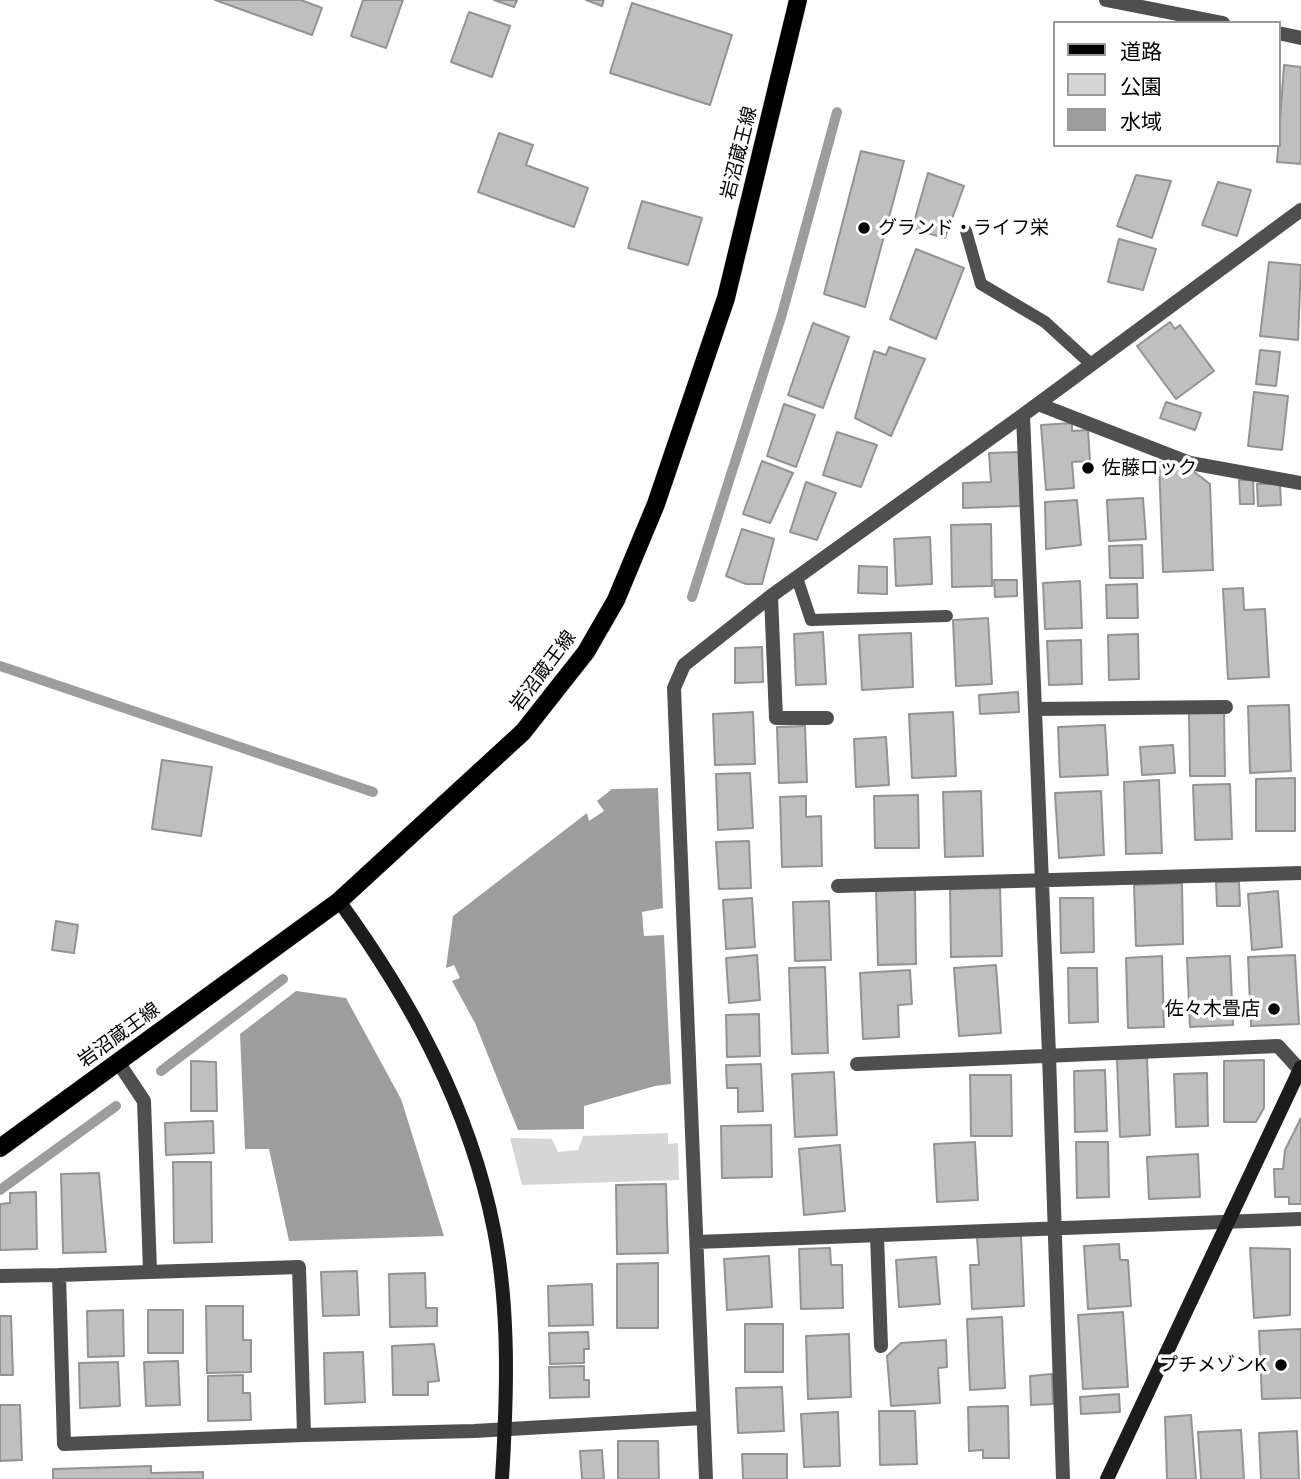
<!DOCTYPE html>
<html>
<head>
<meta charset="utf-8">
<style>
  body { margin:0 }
  #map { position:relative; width:1301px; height:1479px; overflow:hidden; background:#fff; font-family:"Golos Text","Noto Sans JP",sans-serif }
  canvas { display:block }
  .legend { position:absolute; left:1053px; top:21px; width:228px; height:126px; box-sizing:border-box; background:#fff; border:2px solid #999; margin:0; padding:9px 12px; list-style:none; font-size:21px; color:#000 }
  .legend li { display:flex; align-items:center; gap:14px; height:35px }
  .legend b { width:35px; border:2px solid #999 }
</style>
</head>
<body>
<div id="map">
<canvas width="1301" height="1479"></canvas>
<ul class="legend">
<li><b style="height:9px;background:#000"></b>道路</li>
<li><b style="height:19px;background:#d6d6d6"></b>公園</li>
<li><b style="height:19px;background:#9d9d9d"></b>水域</li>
</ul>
</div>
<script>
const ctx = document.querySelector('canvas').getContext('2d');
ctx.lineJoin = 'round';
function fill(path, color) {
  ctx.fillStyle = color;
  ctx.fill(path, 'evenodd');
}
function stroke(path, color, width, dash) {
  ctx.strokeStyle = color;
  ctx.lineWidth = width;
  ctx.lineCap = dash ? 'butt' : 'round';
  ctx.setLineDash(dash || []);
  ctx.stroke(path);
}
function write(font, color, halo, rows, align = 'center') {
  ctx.font = font + ' "Golos Text","Noto Sans JP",sans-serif';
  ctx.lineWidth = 7;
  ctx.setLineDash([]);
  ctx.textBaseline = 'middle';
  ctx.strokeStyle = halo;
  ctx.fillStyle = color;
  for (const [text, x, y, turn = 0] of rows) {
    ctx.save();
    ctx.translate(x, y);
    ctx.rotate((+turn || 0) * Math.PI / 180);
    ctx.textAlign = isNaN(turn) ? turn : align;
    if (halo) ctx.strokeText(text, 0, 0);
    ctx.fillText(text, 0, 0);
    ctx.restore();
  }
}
const green = new Path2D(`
  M668,1133V1144L678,1143L679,1180L522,1185L510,1138L552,1139L558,1152L578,1150L583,1136Z`);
const water = new Path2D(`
  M658,788L663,908L642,912L644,936L664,935L671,1084L655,1086L584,1106V1129L518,1130L475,1023L452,981L460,978L454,965L446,968L453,916L587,813L589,821L604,811L597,801L612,789Z
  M296,991L346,998L401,1099L444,1236L289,1241L269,1149H245L240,1034Z`);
const stream = new Path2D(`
  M692,597L782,314L837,112
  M0,666L373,792
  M161,1071L283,979
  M0,1190L116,1106`);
const building = new Path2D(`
  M215,0H301L322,8L312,35Z
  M363,0H403L386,48L351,36Z
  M494,0H517L514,7Z
  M586,0H604L602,6Z
  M632,3L732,35L710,105L610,73Z
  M469,12L510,26L492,77L451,62Z
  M1284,65L1301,67V164L1277,162Z
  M499,133L533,145L526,165L588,188L574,227L478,192Z
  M861,151L904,161L865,307L824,294Z
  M928,173L964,186L945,238L912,229Z
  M1136,175L1171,181L1152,238L1117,226Z
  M1218,182L1251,190L1237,236L1202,225Z
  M642,201L702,218L688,265L628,248Z
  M1119,239L1156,249L1143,290L1108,282Z
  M916,249L964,268L936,339L890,319Z
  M1269,262L1301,265L1298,340L1260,336Z
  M1170,322L1175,329L1180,325L1214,371L1176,399L1137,346Z
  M813,323L849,337L823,408L788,395Z
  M889,347L925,359L891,436L855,418L874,351L886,355Z
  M1260,350L1280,352L1276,386L1256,384Z
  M1254,392L1288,396L1282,450L1248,446Z
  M1166,402L1201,413L1195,430L1160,418Z
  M784,404L815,415L796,467L767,456Z
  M1072,423V431L1088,430L1090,461L1072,462L1074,488L1046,490L1041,425Z
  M837,432L877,445L861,487L823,475Z
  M1019,452L1021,506L963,508V483L991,482L989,453Z
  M762,461L793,473L770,523L743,514Z
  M1180,461L1210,484L1213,570L1163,572L1159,462Z
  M1239,480H1253L1254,504H1240Z
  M806,482L836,493L817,540L790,532Z
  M1257,484H1280L1281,505L1258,506Z
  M1143,498L1146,539L1109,541L1107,500Z
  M1077,500L1081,545L1046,549L1045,502Z
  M991,524L992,586L952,587L951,525Z
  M742,529L774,539L762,584H746L726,576Z
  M930,537L932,584L896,586L894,539Z
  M1142,545L1143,578H1110L1109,546Z
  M859,566L887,567V594L858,593Z
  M994,580H1017V596L995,597Z
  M1080,581L1082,628L1045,629L1043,583Z
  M1137,584L1138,618H1107L1106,585Z
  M1243,588L1244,610L1265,609L1269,677L1228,679L1223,589Z
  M988,618L992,684L956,686L953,620Z
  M823,632L826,684L796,685L794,634Z
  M911,633L913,687L862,690L859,635Z
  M1138,634L1139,679L1109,680L1108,635Z
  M1081,640L1082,684L1049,685L1047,641Z
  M762,647L763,682L735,683V648Z
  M1018,692L1019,712L980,714L979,695Z
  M1289,705L1291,771L1250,773L1248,706Z
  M753,712L755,764L715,765L713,714Z
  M953,712L956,776L912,778L909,714Z
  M1189,713H1224L1225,776H1190Z
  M1105,725L1108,775L1060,777L1058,727Z
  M805,726L807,782L779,783L777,727Z
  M886,737L889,785L856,787L854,739Z
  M1173,745L1175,773L1142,775L1140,747Z
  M162,760L212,767L201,836L152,829Z
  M750,773L753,828L718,830L716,774Z
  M1295,778V831H1256V779Z
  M1159,780L1162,853L1126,854L1124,782Z
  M1230,784L1232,839L1195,840L1193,785Z
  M981,791L983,856L945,857L943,792Z
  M1101,791L1104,855L1059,858L1055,793Z
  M918,795L919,848H875L874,796Z
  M806,796V817L821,816L822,866L782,867L780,797Z
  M749,841L751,888L719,889L716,842Z
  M1216,882H1239L1240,906H1217Z
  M1182,883L1183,944L1136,946L1134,885Z
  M1000,888L1002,956L951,957L950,889Z
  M915,889L916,964L878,965L876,890Z
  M1278,891L1282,947L1252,950L1248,894Z
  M752,898L755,947L726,949L723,900Z
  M1060,898H1093L1094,952L1061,953Z
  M829,901L831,960L795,961L793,902Z
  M56,921L78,925L74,953L52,950Z
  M757,955L760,1000L729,1003L726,958Z
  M1295,955L1299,1024L1251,1026L1248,957Z
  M1162,956L1164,1027L1128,1028L1126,958Z
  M1230,956L1233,1025L1190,1027L1187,958Z
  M996,965L1001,1033L959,1036L954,968Z
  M825,967L828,1053L792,1054L789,968Z
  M1068,968H1097L1098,1022L1069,1023Z
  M910,970L912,1004L898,1005L899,1037L863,1039L860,973Z
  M759,1014L760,1056L727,1057L726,1015Z
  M1147,1058L1150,1135L1120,1137L1117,1059Z
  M1264,1060V1108L1256,1122H1224V1061Z
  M191,1061L216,1062L217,1111H191Z
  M761,1064L763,1111L738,1112V1088H727L726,1065Z
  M1105,1070L1107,1131L1075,1132L1074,1071Z
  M834,1072L837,1135L795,1137L792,1074Z
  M1207,1073L1208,1126L1176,1127L1174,1074Z
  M970,1075H1011L1012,1136H971Z
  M1301,1118V1204H1289V1197H1275L1274,1169H1283L1285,1150Z
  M213,1121L214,1153L166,1155L165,1123Z
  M771,1125L772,1177L722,1178L721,1126Z
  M975,1142L978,1200L937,1202L934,1144Z
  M1076,1142H1108L1109,1197L1077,1198Z
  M840,1145L845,1211L804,1215L799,1149Z
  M1198,1154L1200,1197L1149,1199L1147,1157Z
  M173,1162H211L212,1242L174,1243Z
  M99,1173L106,1252L63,1253L61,1174Z
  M666,1184L668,1253L617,1254L616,1185Z
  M36,1192L37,1249L0,1250V1204L10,1203V1193Z
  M1021,1235L1024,1306L972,1309L970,1265H979L977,1237Z
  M1119,1244L1120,1260H1128L1131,1306L1088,1309L1084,1246Z
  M830,1248L831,1265H842L843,1308L801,1309L799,1249Z
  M1250,1248L1290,1249V1315L1254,1318Z
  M769,1256L772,1307L727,1310L724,1259Z
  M936,1257L940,1304L899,1307L896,1260Z
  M658,1263V1328H617V1264Z
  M357,1271L359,1315L323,1316L321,1272Z
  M425,1273L426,1308H437V1326L390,1327L389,1274Z
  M592,1284L593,1325L549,1326L548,1286Z
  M206,1306H243V1340H251V1372L207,1373Z
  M123,1310L124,1356L88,1357L87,1311Z
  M148,1310H183V1353H148Z
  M1123,1312L1128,1387L1083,1389L1078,1315Z
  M0,1316H11L13,1375H0Z
  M1002,1317L1005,1388L970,1390L967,1319Z
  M745,1324H783V1372H745Z
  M1301,1329V1398L1262,1399L1259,1331Z
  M588,1332L589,1349H584V1363L550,1364L549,1333Z
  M849,1334L851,1397L808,1399L806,1336Z
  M946,1340L947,1367L938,1368L940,1403L891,1406L887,1356L901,1343Z
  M434,1344L439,1381L428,1382V1395H393L392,1346Z
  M363,1352L365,1402L325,1404L324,1353Z
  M178,1361L180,1405L146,1406L144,1362Z
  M118,1362L120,1406L80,1408L79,1363Z
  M584,1366V1380H589V1397L550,1398L549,1367Z
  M1052,1374L1053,1404L1031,1405L1030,1376Z
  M243,1375V1393H250L251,1420L208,1421V1376Z
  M782,1387L784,1431L738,1433L736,1388Z
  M1119,1394L1120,1412L1081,1414L1080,1397Z
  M0,1405H20L22,1460L0,1461Z
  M1008,1406L1009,1458H983V1450L969,1451L968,1407Z
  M879,1411H915L917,1464L880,1465Z
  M838,1412L840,1466L804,1467L801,1414Z
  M1191,1415L1196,1479H1167L1165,1417Z
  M1241,1430L1244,1479H1201L1198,1432Z
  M1297,1431L1299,1479H1261L1259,1433Z
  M618,1441H658L659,1479H618Z
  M602,1450L604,1479H582L580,1451Z
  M742,1454H787V1479H743Z
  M151,1466V1473L203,1472V1479H53V1469Z`);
const lane = new Path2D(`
  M966,231L981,284L1045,322L1092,365
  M797,578L811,620L947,616`);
const street = new Path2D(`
  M1106,0L1223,23
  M1278,33L1301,38
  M1038,404L1190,463L1301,483
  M1023,415L1049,1055L1063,1479
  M771,596L776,718H827
  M1035,709L1226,707
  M838,886L1301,873
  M118,1062L144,1101L150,1271
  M857,1064L1278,1046L1300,1070
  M877,1236L881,1346
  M697,1242L1301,1219
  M0,1276L59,1275
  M304,1435L64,1444L59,1275L299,1267L304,1435L474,1431L703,1418
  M706,1479L674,688L684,665L771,596L1023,415L1301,210`);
const secondary = new Path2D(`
  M339,901C411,1000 470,1108 494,1230C510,1311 507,1397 502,1479
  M1107,1479L1301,1067`);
const primary = new Path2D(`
  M0,1148L339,901L523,732L586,652L616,600L656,504L726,298L798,0`);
const markers = [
  [864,228,7,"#000"],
  [1088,468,7,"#000"],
  [1274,1009,7,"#000"],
  [1281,1365,7,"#000"]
];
const streetNames = [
  ["岩沼蔵王線",739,153,-76],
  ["岩沼蔵王線",543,671,-53],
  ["岩沼蔵王線",119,1035,-36]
];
const poiNames = [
  ["グランド・ライフ栄",878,228],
  ["佐藤ロック",1102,468],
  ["佐々木畳店",1260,1009,"right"],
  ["プチメゾンK",1267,1365,"right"]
];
fill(green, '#d6d6d6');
fill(water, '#9d9d9d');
stroke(stream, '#9d9d9d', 10);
fill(building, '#bfbfbf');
stroke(building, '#939393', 2);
stroke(primary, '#dbdbdb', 19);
stroke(lane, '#4f4f4f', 12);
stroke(street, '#4f4f4f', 14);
stroke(secondary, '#1c1c1c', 14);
stroke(primary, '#000', 18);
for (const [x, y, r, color] of markers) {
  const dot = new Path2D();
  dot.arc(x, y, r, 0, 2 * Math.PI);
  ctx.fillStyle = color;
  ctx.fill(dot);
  stroke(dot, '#fff', 2.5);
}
write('19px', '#000', '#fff', streetNames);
write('19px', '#000', '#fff', poiNames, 'left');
</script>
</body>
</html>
